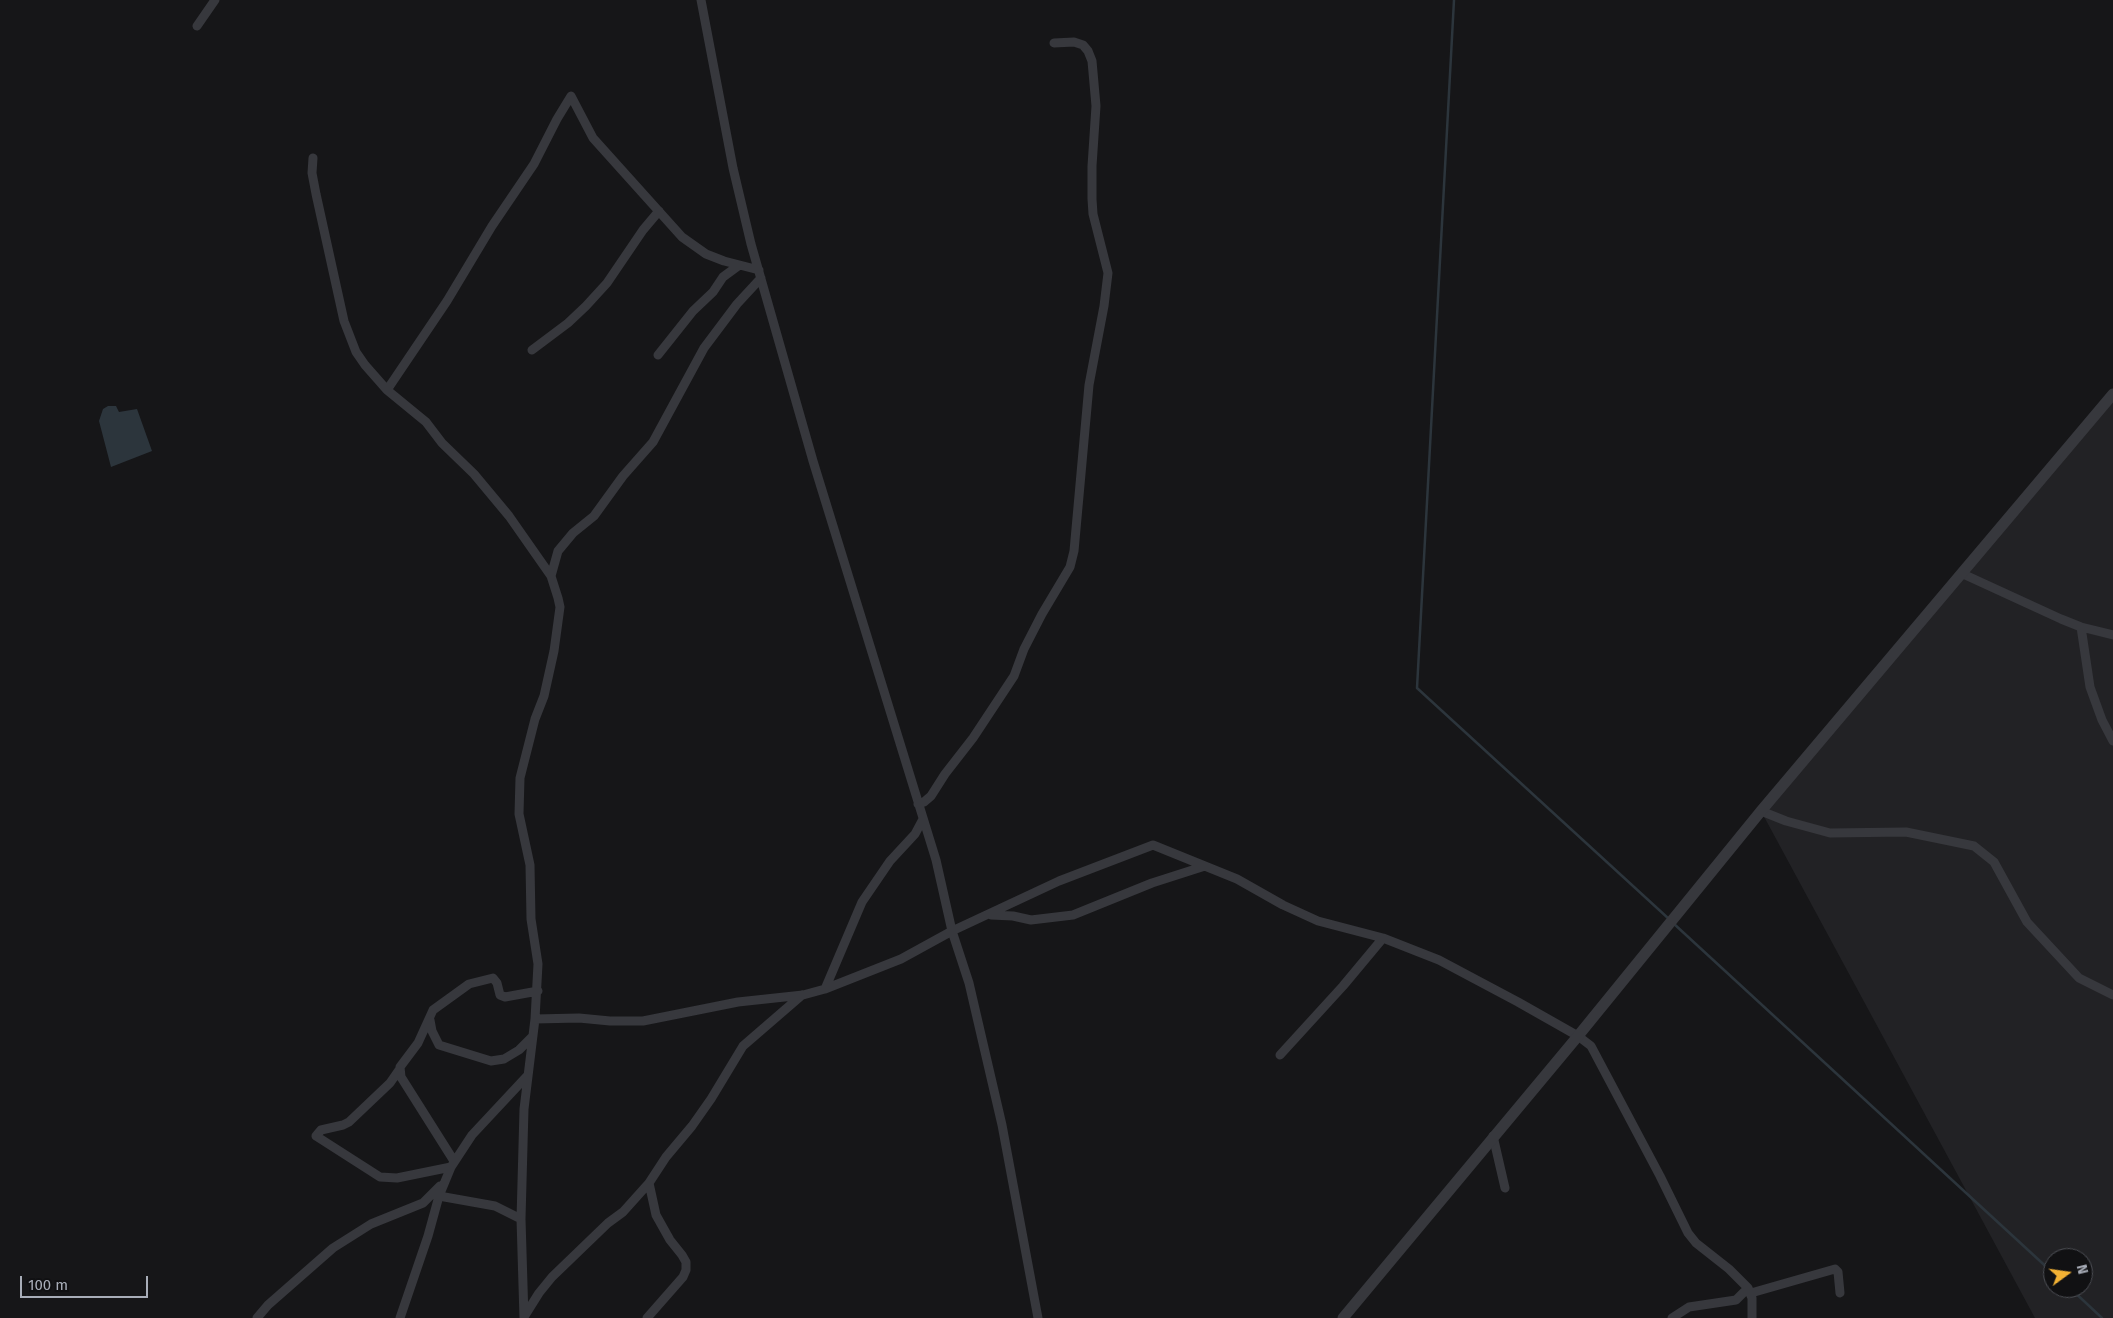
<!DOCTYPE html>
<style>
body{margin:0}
#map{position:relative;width:2113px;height:1318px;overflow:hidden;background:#161618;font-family:"Fira Sans",sans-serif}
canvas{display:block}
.north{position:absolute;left:2043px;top:1248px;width:50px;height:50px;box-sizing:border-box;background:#111113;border:1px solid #4d4f55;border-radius:50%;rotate:76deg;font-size:14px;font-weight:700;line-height:20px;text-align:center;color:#a8adb8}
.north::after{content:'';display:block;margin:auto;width:18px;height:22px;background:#f2b134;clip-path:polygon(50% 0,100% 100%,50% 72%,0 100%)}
.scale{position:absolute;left:20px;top:1276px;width:128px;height:22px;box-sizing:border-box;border:2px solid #a8adb8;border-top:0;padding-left:6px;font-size:15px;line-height:18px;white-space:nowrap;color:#a8adb8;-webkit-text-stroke:4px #111113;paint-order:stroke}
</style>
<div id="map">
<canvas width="2113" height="1318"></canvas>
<div class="north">N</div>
<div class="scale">100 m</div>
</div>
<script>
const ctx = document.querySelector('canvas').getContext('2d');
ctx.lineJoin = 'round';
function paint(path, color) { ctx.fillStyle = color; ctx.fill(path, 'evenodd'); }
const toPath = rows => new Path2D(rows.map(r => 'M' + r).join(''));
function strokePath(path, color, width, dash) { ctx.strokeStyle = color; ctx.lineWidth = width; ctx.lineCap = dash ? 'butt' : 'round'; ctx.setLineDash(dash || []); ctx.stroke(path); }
paint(toPath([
 [2113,390,2113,1318,2035,1318,1761,811],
 [2053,1258,2083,1258,2083,1288,2053,1288]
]), '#222225');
paint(toPath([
 [108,406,116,406,119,412,137,409,152,451,111,467,99,421,103,409]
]), '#2c353c');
strokePath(toPath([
 [1454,0,1417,688,1669,919],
 [1673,923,2053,1273],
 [2070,1288,2102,1318]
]), '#2c353c', 2.5);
strokePath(toPath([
 [701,0,733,168,751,244,813,461,936,860,952,931,969,983,1002,1125,1038,1318],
 [197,26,215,0],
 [313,158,312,173,316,194,344,321,356,352,365,365,387,390,426,422,442,443,474,474,509,516,551,576,558,598,560,607,554,651,544,696,535,719,520,778,519,814,530,865,531,919,538,964,535,1019,524,1109,521,1219,524,1318],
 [532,350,568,323,586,306,607,283,643,230,659,211],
 [658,355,693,311,713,292,723,277,738,266],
 [387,390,447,301,492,226,534,164,557,119,571,96,593,138,682,237,706,254,724,261,759,270],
 [1963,574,2061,619,2081,627,2113,635],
 [551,576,558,551,573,533,594,516,623,476,653,442,704,348,737,304,761,278],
 [2081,627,2090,687,2102,720,2113,741],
 [918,804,924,802,931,796,945,774,973,738,1014,676,1024,649,1042,614,1070,567,1074,551,1089,385,1104,306,1108,273,1093,214,1092,199,1092,166,1096,106,1092,61,1088,51,1083,45,1074,42,1054,43],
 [1761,811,1786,821,1830,833,1906,832,1974,846,1994,862,2027,922,2079,978,2113,995],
 [991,915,1013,916,1031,920,1073,915,1152,883,1205,866],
 [825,989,862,902,890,861,915,834,923,819],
 [535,1019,579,1018,610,1021,643,1021,738,1002,803,995,825,989,901,959,952,931,1059,881,1153,845,1237,879,1283,905,1318,921,1383,938,1439,960,1518,1002,1578,1036,1591,1046,1660,1176,1688,1233,1696,1243,1729,1269,1748,1288,1752,1298,1752,1318],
 [430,1020,432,1031,439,1045,491,1061,504,1059,519,1050,533,1036],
 [1280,1055,1343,986,1383,938],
 [399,1070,390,1083,349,1122,343,1125,321,1130,316,1136,380,1177,397,1178,451,1167],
 [1493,1136,1505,1188],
 [454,1161,401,1077,400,1067,418,1043,433,1010,469,984,493,978,497,983,500,995,505,997,538,991],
 [439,1196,495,1206,521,1219],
 [1751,1293,1835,1269,1838,1272,1840,1293],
 [524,1317,539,1293,552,1277,608,1223,623,1212,649,1183,666,1157,692,1126,711,1099,743,1046,802,995],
 [257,1318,268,1305,333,1248,371,1224,423,1203,440,1186],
 [400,1318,428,1236,439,1196,451,1167,472,1135,528,1075],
 [647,1318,683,1277,686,1270,686,1262,682,1255,670,1240,656,1215,649,1183],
 [1672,1318,1689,1307,1736,1300,1748,1288]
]), '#37383d', 9);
strokePath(toPath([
 [1343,1318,1578,1036,1761,811,2113,394]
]), '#37383d', 11);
</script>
